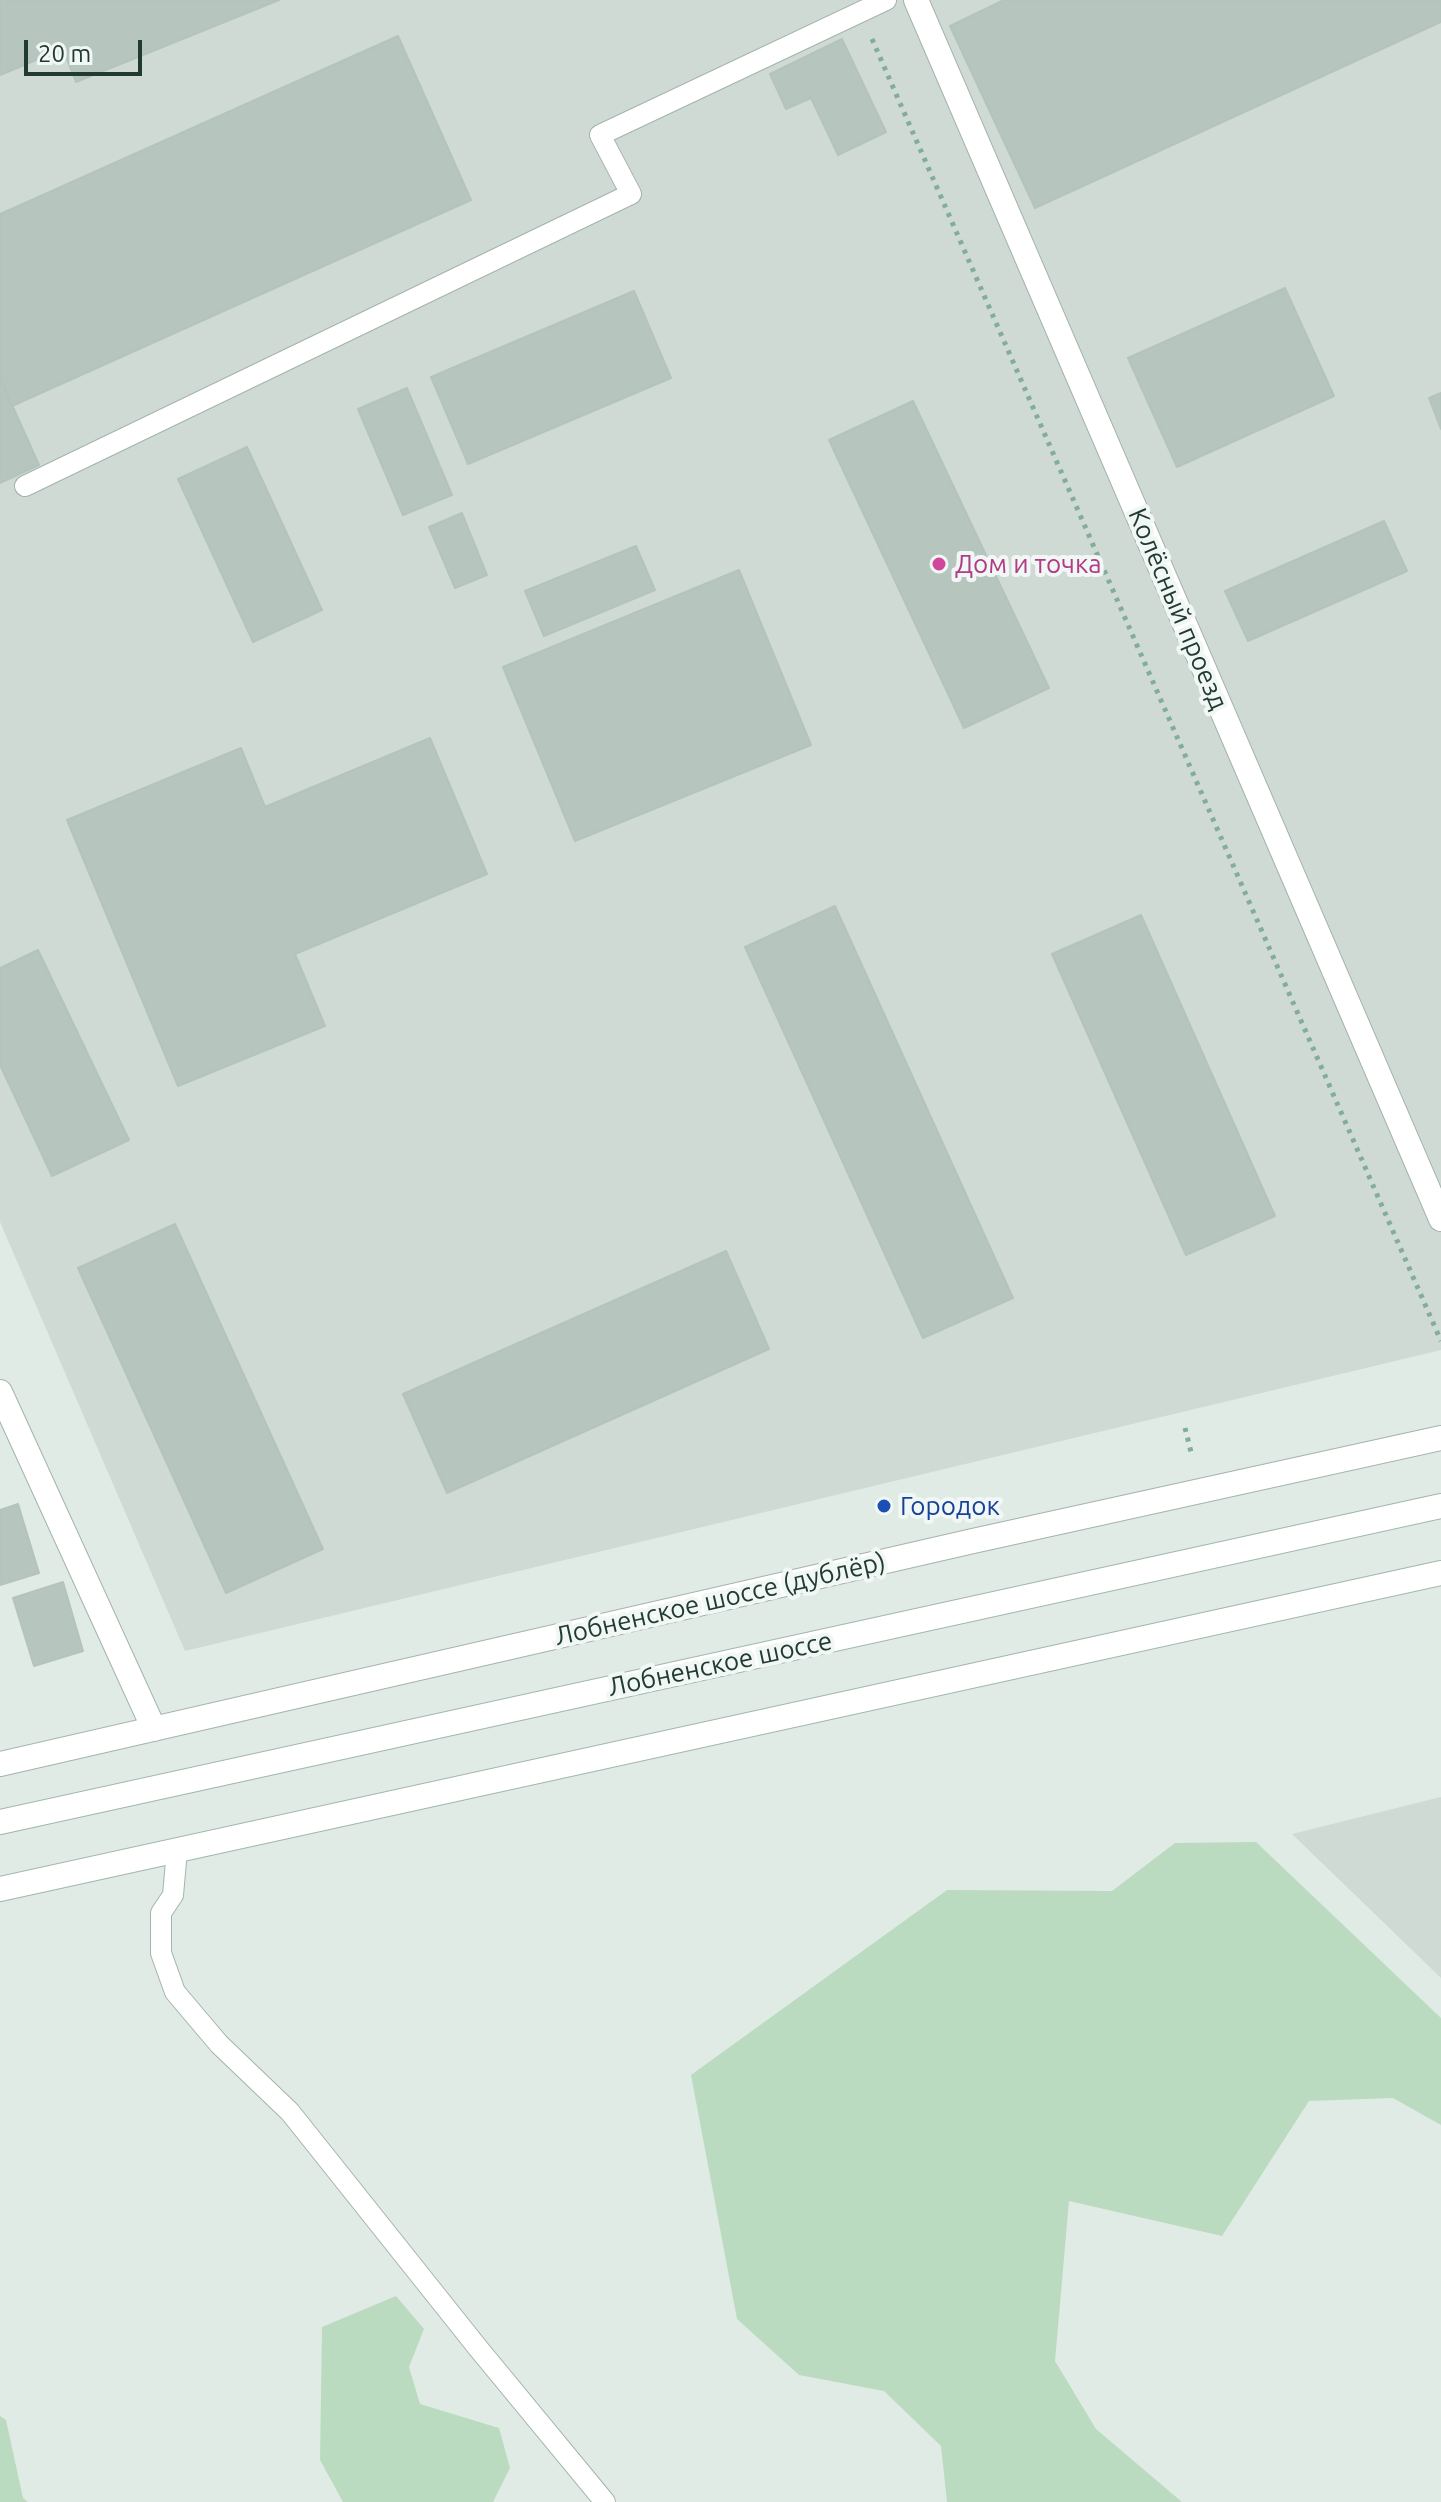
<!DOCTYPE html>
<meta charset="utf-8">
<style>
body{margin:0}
#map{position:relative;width:1441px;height:2502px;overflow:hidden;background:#e1ebe5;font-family:Ubuntu,sans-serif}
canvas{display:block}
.scale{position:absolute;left:24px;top:40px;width:118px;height:36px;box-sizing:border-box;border:4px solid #223b32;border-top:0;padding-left:10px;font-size:24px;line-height:28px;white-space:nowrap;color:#223b32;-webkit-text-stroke:6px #f1f7f4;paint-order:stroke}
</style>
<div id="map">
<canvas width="1441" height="2502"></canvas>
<div class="scale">20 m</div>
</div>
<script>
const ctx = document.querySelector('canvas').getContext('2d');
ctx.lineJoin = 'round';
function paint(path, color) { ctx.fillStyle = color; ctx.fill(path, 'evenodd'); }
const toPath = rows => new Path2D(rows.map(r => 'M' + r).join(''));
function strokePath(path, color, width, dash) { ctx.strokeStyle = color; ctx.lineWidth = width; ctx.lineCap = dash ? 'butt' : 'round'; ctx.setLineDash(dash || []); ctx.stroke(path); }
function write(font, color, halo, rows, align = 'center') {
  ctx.font = font + ' Ubuntu,sans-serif'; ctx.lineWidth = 8; ctx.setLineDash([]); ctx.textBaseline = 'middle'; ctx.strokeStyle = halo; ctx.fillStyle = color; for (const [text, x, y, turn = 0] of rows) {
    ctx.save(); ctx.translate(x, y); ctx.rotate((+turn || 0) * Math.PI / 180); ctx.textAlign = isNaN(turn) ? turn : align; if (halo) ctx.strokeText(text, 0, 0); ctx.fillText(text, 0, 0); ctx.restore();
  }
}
paint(toPath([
 [0,0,1441,0,1441,1350,185,1651,0,1222],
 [1441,1797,1441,1978,1292,1834]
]), '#cfdad4');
paint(toPath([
 [1256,1842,1441,2018,1441,2125,1393,2098,1309,2101,1222,2236,1069,2201,1055,2361,1096,2429,1182,2502,947,2502,941,2446,884,2391,799,2375,737,2319,691,2075,947,1890,1112,1891,1175,1843],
 [396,2296,424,2329,409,2367,420,2404,499,2428,510,2468,493,2502,343,2502,320,2460,322,2327],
 [0,2416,6,2420,23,2498,28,2502,0,2502]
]), '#badbc0');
const building = toPath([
 [0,0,279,0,76,82,63,49,0,75,0,0],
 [1004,0,1441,0,1441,22,1035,208,950,26,1004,0],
 [398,36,471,200,12,406,0,378,0,214,398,36],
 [842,39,886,132,838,155,811,98,786,109,770,74,842,39],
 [1285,288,1334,396,1177,467,1128,358,1285,288],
 [634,291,671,378,468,464,431,377,634,291],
 [0,378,39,465,0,483,0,378],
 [407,388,452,495,403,515,358,409,407,388],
 [1441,393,1441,429,1429,398,1441,393],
 [913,401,1049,688,964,728,829,440,913,401],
 [247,447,322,610,253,642,178,479,247,447],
 [462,513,487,575,455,588,429,527,462,513],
 [1384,521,1407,571,1248,641,1225,591,1384,521],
 [636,546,655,590,544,636,525,591,636,546],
 [739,570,811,745,575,841,503,667,739,570],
 [430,738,487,874,295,954,325,1026,178,1086,67,820,241,748,265,807,430,738],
 [835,906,1013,1298,923,1338,745,947,835,906],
 [1141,915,1275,1216,1186,1255,1052,954,1141,915],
 [38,950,129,1140,52,1176,0,1065,0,968,38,950],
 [175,1224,323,1549,226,1593,78,1268,175,1224],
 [726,1251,769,1349,447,1493,403,1394,726,1251],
 [18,1504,39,1573,0,1585,0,1510,18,1504],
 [63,1582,83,1651,34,1666,13,1598,63,1582]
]);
paint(building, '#b6c5be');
strokePath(building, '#b3c4bc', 2);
const service = toPath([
 [25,486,631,194,600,135,886,0],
 [177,1850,173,1895,161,1913,161,1953,175,1992,219,2044,290,2112,478,2348,605,2502]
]);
const minor = toPath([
 [916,0,1441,1219],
 [0,1392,154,1729],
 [0,1764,973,1541,1441,1438]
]);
const secondary = toPath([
 [0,1822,1441,1506],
 [0,1889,1441,1573]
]);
strokePath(service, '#a4b3ac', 22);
strokePath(minor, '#a4b3ac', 26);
strokePath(secondary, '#a0b6ac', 26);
strokePath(toPath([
 [872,39,1441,1341],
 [1185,1428,1191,1452]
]), '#82ad9c', 5, [4, 6]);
strokePath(service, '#fff', 20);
strokePath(minor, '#fff', 24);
strokePath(secondary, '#fff', 24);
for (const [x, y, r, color] of [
 [939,564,8,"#d1479c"],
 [884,1506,8,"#1a4fb4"]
]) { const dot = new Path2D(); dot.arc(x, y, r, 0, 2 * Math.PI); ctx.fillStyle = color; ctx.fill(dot); strokePath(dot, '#f1f7f4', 3); }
write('26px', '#b23c85', '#f1f7f4', [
 ["Дом и точка",955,564]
], 'left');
write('26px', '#223b32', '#f1f7f4', [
 ["Колёсный проезд",1178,609,67],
 ["Лобненское шоссе (дублёр)",720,1599,-13],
 ["Лобненское шоссе",720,1664,-12]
]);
write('26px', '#164399', '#f1f7f4', [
 ["Городок",900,1506]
], 'left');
</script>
